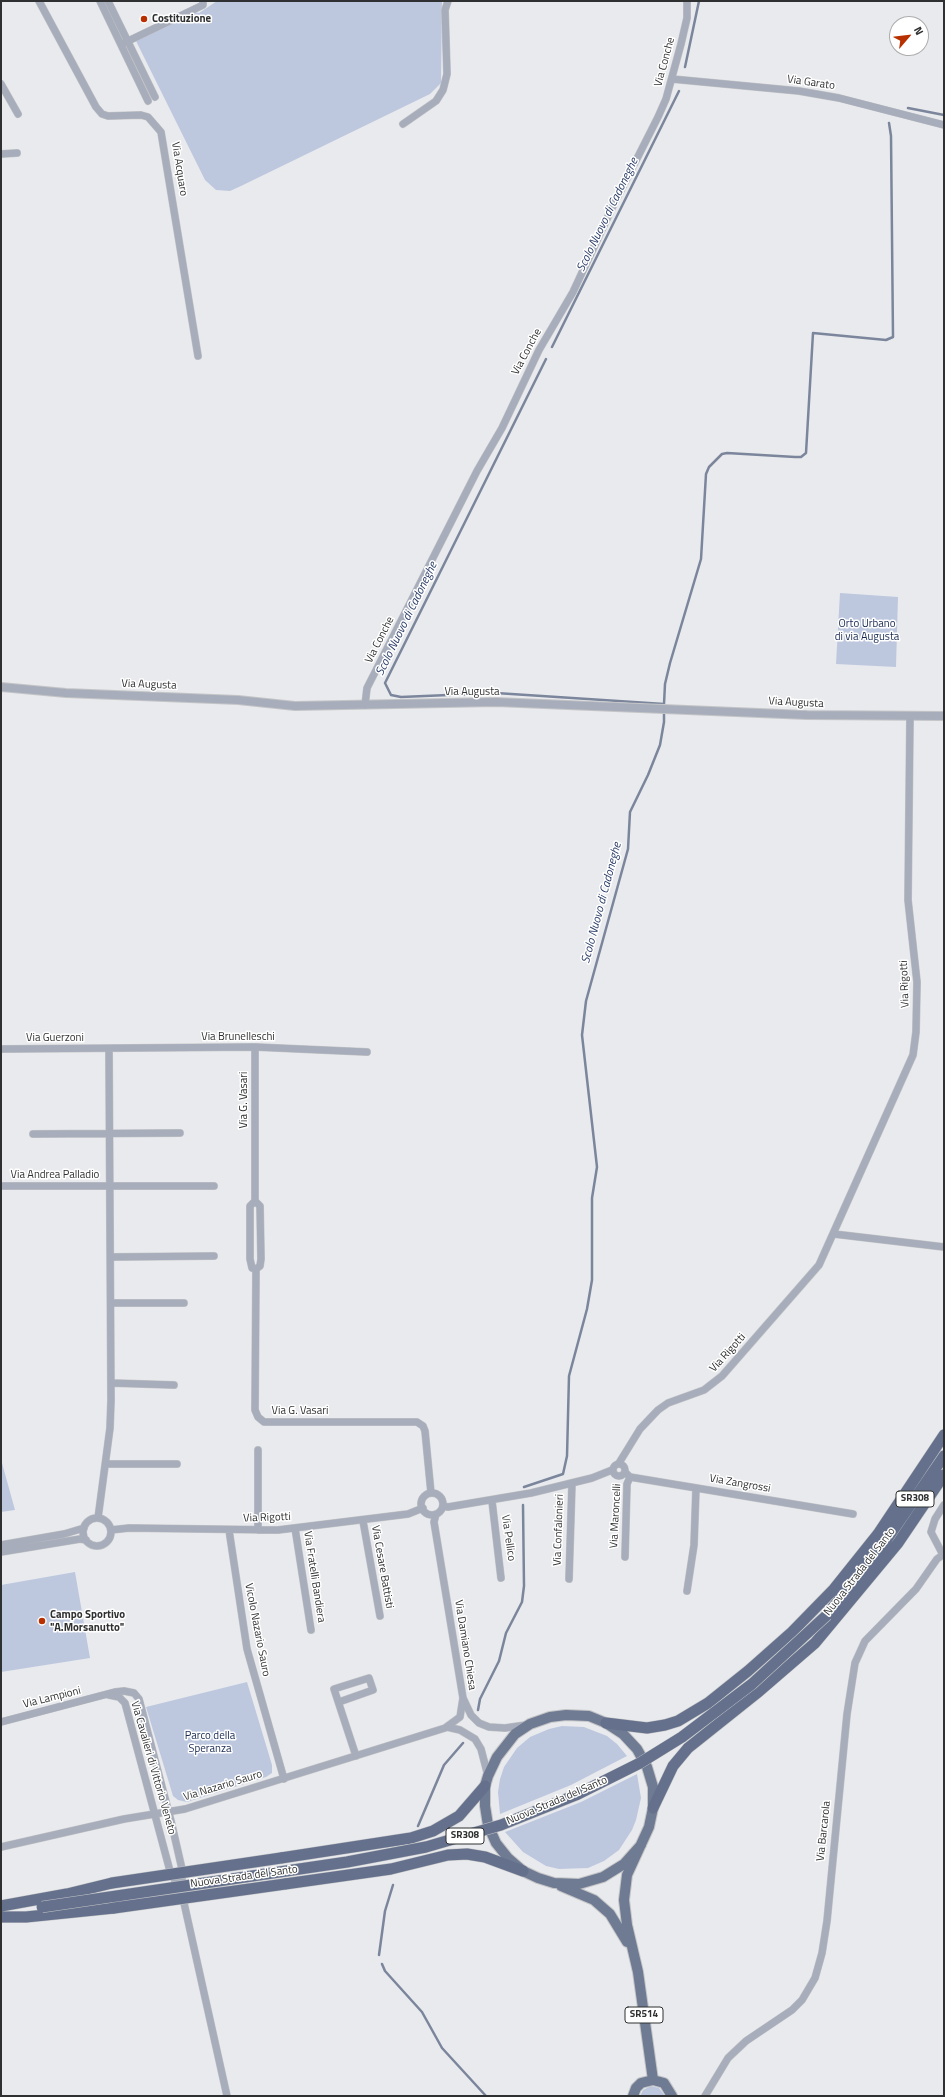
<!DOCTYPE html>
<style>
body{margin:0}
#map{position:relative;width:945px;height:2097px;overflow:hidden;background:#e9eaed;font-family:"Titillium Web",sans-serif}
canvas{display:block}
.frame{position:absolute;inset:0;border:2px solid #2f3031;pointer-events:none}
.north{position:absolute;left:889px;top:16px;width:40px;height:40px;box-sizing:border-box;background:#fff;border:1px solid #acacad;border-radius:50%;rotate:62deg;font-size:11px;font-weight:700;line-height:16px;text-align:center;color:#2f3031}
.north::after{content:'';display:block;margin:auto;width:14px;height:18px;background:#b93000;clip-path:polygon(50% 0,100% 100%,50% 72%,0 100%)}
</style>
<div id="map">
<canvas width="945" height="2097"></canvas>
<div class="frame"></div>
<div class="north">N</div>
</div>
<script>
const ctx = document.querySelector('canvas').getContext('2d');
ctx.lineJoin = 'round';
function paint(path, color) { ctx.fillStyle = color; ctx.fill(path, 'evenodd'); }
const toPath = rows => new Path2D(rows.map(r => 'M' + r).join(''));
function strokePath(path, color, width, dash) { ctx.strokeStyle = color; ctx.lineWidth = width; ctx.lineCap = dash ? 'butt' : 'round'; ctx.setLineDash(dash || []); ctx.stroke(path); }
function write(font, color, halo, rows, align = 'center') {
  ctx.font = font + ' "Titillium Web",sans-serif'; ctx.lineWidth = 3; ctx.setLineDash([]); ctx.textBaseline = 'middle'; ctx.strokeStyle = halo; ctx.fillStyle = color; for (const [text, x, y, turn = 0] of rows) {
    ctx.save(); ctx.translate(x, y); ctx.rotate((+turn || 0) * Math.PI / 180); ctx.textAlign = isNaN(turn) ? turn : align; if (halo) ctx.strokeText(text, 0, 0); ctx.fillText(text, 0, 0); ctx.restore();
  }
}
paint(toPath([
 [217,1,442,1,441,83,430,94,241,186,230,191,216,190,205,180,136,41,195,12,199,13],
 [840,593,898,597,896,667,836,664],
 [1,1418,2,1463,15,1510,1,1512],
 [75,1572,90,1658,1,1672,1,1585],
 [247,1682,272,1765,272,1773,266,1777,187,1802,178,1800,173,1796,146,1707],
 [562,1726,584,1727,607,1736,617,1744,627,1756,571,1785,500,1814,498,1792,500,1779,504,1767,517,1748,530,1737,549,1729],
 [637,1774,641,1798,636,1820,632,1830,619,1850,604,1861,588,1868,559,1869,546,1866,523,1852,505,1832,581,1802],
 [651,2086,659,2088,665,2096,640,2096,643,2090]
]), '#bdc8df');
strokePath(toPath([
 [685,67,699,1],
 [908,108,944,115],
 [552,347,679,91],
 [664,704,665,684,670,663,701,559,706,474,709,467,722,454,727,453,795,457,801,457,806,453,813,333,886,340,893,337,891,136,889,123],
 [524,1487,563,1474,567,1456,569,1376,587,1309,592,1280,592,1198,597,1167,582,1035,586,1001,628,849,630,812,648,775,660,745,664,722,664,704,496,693,401,697,391,695,385,683,546,359],
 [478,1710,480,1699,499,1661,506,1633,522,1602,524,1586,523,1505],
 [418,1826,444,1765,463,1743],
 [379,1955,385,1911,393,1885],
 [382,1964,385,1971,422,2012,442,2048,486,2096]
]), '#7b869c', 2.5);
const minor = toPath([
 [39,1,96,107,102,114,108,116,141,115,148,117,161,132,198,356],
 [100,1,148,101],
 [108,1,155,97],
 [124,43,203,5,203,1],
 [672,79,799,91,839,98,944,125],
 [1,84,18,114],
 [403,124,436,101,443,90,447,74,445,10,448,1],
 [1,154,17,153],
 [365,705,367,688,477,471,502,428,539,350,573,292,612,208,658,117,666,99,681,44,687,18,687,1],
 [1,1049,255,1047,367,1052],
 [33,1134,180,1133],
 [1,1186,214,1186],
 [255,1201,250,1206,250,1259,252,1268,256,1269,255,1410,258,1417,264,1422,417,1422,423,1426,425,1431,431,1493],
 [255,1201,255,1047],
 [255,1201,260,1206,261,1259,260,1266,256,1269],
 [834,1234,944,1247],
 [111,1257,214,1256],
 [111,1303,184,1303],
 [111,1383,174,1385],
 [619,1463,640,1429,658,1410,668,1403,704,1390,722,1376,819,1265,913,1055,916,1032,917,982,908,900,910,717],
 '613 1470a6 6 0 1 1 12 0a6 6 0 1 1-12 0Z',
 [106,1464,177,1464],
 [625,1472,630,1477,853,1514],
 '421 1504a11 11 0 1 1 22 0a11 11 0 1 1-22 0Z',
 [492,1501,501,1578],
 [443,1506,448,1507,531,1493,592,1478,612,1470],
 [436,1514,434,1522,463,1698,471,1715,479,1723,489,1727,505,1728,526,1725],
 [98,1518,110,1428,111,1400,109,1049],
 '83 1532a14 14 0 1 1 28 0a14 14 0 1 1-28 0Z',
 [363,1521,380,1616],
 [295,1528,311,1630],
 [111,1530,129,1528,278,1530,408,1514,423,1508],
 [229,1530,247,1649,284,1779],
 [258,1530,258,1450],
 [1,1545,64,1534,84,1528],
 [1,1552,80,1539,86,1540],
 [943,1555,931,1532,935,1519,944,1505],
 [625,1557,627,1484,630,1477],
 [569,1579,572,1483],
 [687,1591,694,1545,696,1488],
 [109,1695,119,1697,125,1703,170,1871,180,1890],
 [339,1702,373,1690,369,1678,334,1689,356,1756],
 [1,1722,115,1692,124,1691,134,1693,139,1699,171,1821,182,1869,182,1894,227,2096],
 [447,1727,460,1730,475,1739,481,1749,488,1776],
 [1,1847,124,1819,185,1809,445,1728,460,1717,463,1698],
 [705,2096,728,2058,746,2041,792,2010,802,2000,815,1978,822,1953,827,1921,847,1714,855,1663,865,1641,916,1589,937,1559,944,1554]
]);
const tertiary = toPath([
 [1,687,66,693,238,700,295,706,496,702,807,715,944,716]
]);
const primary = toPath([
 [641,1845,624,1864,603,1877,579,1884,554,1883,538,1878,523,1871,508,1858,496,1843,488,1825,485,1806,485,1786,488,1776,497,1757,515,1734,530,1724,550,1717,566,1715,589,1716,606,1723,623,1734,637,1749,647,1767,653,1787,653,1808,649,1827,627,1875,624,1900,627,1925,638,1972,653,2080],
 [561,1886,594,1900,610,1914,627,1942],
 [633,2096,636,2088,641,2083,653,2080,664,2083,672,2096]
]);
const trunk = toPath([
 [827,1615,885,1542,944,1456],
 [606,1723,647,1728,665,1725,678,1721,708,1703,748,1671,792,1632,834,1589,878,1534,944,1435],
 [653,1808,673,1766,688,1748,757,1693,815,1643,898,1543,944,1475],
 [281,1858,411,1838,433,1831,459,1816,485,1786],
 [285,1884,391,1869,448,1855,467,1854,485,1857,523,1871],
 [1,1906,67,1894,112,1883],
 [1,1917,26,1917,114,1908]
]);
strokePath(minor, '#c4c5c7', 8);
strokePath(tertiary, '#c4c5c7', 10);
strokePath(primary, '#c4c5c7', 12);
strokePath(trunk, '#c4c5c7', 12);
strokePath(minor, '#a7adbb', 7);
strokePath(tertiary, '#a7adbb', 8);
strokePath(primary, '#6f7a93', 10);
strokePath(trunk, '#65718c', 11);
const trunkBridge = toPath([
 [112,1883,281,1858],
 [42,1907,347,1862,426,1847,501,1825,576,1795,640,1763,682,1737,752,1684,827,1615],
 [114,1908,285,1884]
]);
strokePath(trunkBridge, '#c4c5c7', 12, []);
strokePath(trunkBridge, '#65718c', 11);
for (const [x, y, r, color] of [
 [144,19,4,"#b93000"],
 [42,1621,4,"#b93000"]
]) { const dot = new Path2D(); dot.arc(x, y, r, 0, 2 * Math.PI); ctx.fillStyle = color; ctx.fill(dot); strokePath(dot, '#fff', 1.5); }
for (const [x, y, w] of [
 [915,1499,38],
 [465,1836,38],
 [644,2015,38]
]) { const box = new Path2D(); box.roundRect(x - w / 2, y - 8, w, 16, 3); ctx.fillStyle = '#fff'; ctx.fill(box); strokePath(box, '#2f3031', 1); }
write('bold 10px', '#2f3031', null, [
 ["SR308",915,1499],
 ["SR308",465,1836],
 ["SR514",644,2015]
]);
write('bold 11px', '#2f3031', '#fff', [
 ["Costituzione",152,19],
 ["Campo Sportivo",50,1615],
 ["\"A.Morsanutto\"",50,1628]
], 'left');
write('11px', '#2f3031', '#fff', [
 ["Via Conche",665,62,-75],
 ["Via Garato",811,83,8],
 ["Via Acquaro",179,169,81],
 ["Via Conche",527,352,-62],
 ["Via Conche",380,640,-63],
 ["Via Augusta",149,685,2],
 ["Via Augusta",472,692],
 ["Via Augusta",796,703,3],
 ["Via Rigotti",905,984,-92],
 ["Via Brunelleschi",238,1037],
 ["Via Guerzoni",55,1038],
 ["Via G. Vasari",244,1100,-90],
 ["Via Andrea Palladio",55,1175],
 ["Via Rigotti",728,1353,-48],
 ["Via G. Vasari",300,1411],
 ["Via Zangrossi",740,1484,10],
 ["Via Maroncelli",616,1516,-87],
 ["Via Rigotti",267,1518,-2],
 ["Via Confalonieri",559,1530,-88],
 ["Via Pellico",508,1538,82],
 ["Via Cesare Battisti",382,1567,80],
 ["Nuova Strada del Santo",860,1572,-52],
 ["Via Fratelli Bandiera",314,1577,81],
 ["Vicolo Nazario Sauro",257,1630,79],
 ["Via Damiano Chiesa",465,1645,81],
 ["Via Lampioni",52,1698,-14],
 ["Via Cavalieri di Vittorio Veneto",153,1768,74],
 ["Via Nazario Sauro",223,1786,-17],
 ["Nuova Strada del Santo",557,1801,-23],
 ["Via Barcarola",824,1831,-84],
 ["Nuova Strada del Santo",244,1877,-8]
]);
write('11px', '#172850', '#fff', [
 ["Orto Urbano",867,624],
 ["di via Augusta",867,637],
 ["Parco della",210,1736],
 ["Speranza",210,1749]
]);
write('italic 12px', '#2a3c67', '#fff', [
 ["Scolo Nuovo di Cadoneghe",608,215,-64],
 ["Scolo Nuovo di Cadoneghe",407,619,-64],
 ["Scolo Nuovo di Cadoneghe",602,903,-75]
]);
</script>
